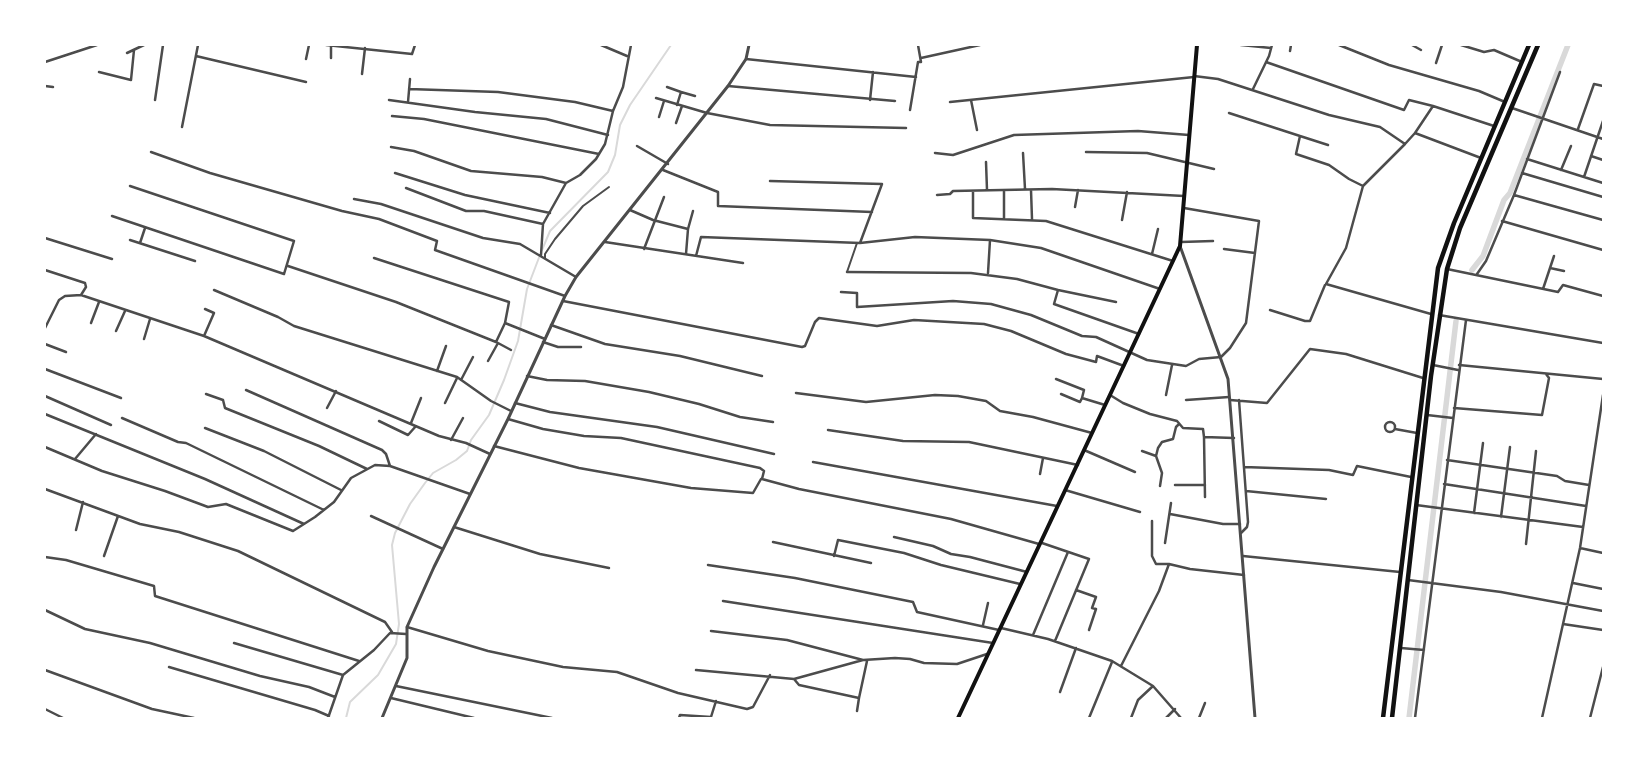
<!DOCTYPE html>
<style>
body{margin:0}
#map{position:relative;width:1648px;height:763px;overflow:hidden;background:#fff;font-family:Quicksand,sans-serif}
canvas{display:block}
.frame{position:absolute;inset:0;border:46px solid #fff;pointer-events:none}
</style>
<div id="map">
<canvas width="1648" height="763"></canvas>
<div class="frame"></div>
</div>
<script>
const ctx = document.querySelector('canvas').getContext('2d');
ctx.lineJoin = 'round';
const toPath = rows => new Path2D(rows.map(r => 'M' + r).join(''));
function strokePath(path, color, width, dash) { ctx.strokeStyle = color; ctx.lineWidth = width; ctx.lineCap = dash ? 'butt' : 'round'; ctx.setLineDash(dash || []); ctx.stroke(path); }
strokePath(toPath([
 [542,250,550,231,608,172,615,155,620,125,630,105,671,45],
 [346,718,350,702,378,675,396,644,399,624,392,545,395,533,410,504,425,483,433,473,456,460,467,451,471,440,489,415,504,380,518,341,527,289,540,255]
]), '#d9d9d9', 2);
strokePath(toPath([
 [1472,270,1483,256,1504,200,1510,193,1568,45],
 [1409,718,1456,321]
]), '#d9d9d9', 5.5);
strokePath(toPath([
 [545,258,545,254,555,239,583,206,609,187],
 [847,272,857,243]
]), '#4c4c4c', 2);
strokePath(toPath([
 [326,45,412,54,415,45],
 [601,45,627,56],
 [1241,45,1271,48],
 [1339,45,1389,65,1479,91,1505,102],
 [1412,45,1421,50],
 [1461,45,1484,52,1494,50,1522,62],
 [1290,51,1291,45],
 [127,53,144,45],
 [196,56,306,82],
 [331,58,331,45],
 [921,58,980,45],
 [306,59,309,45],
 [746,59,916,77],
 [45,62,97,45],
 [1266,62,1404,110,1409,100,1433,106,1415,133],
 [1436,63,1442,45],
 [99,72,131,80,134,50],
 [362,74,365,48],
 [1194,76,1218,79,1329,115,1380,127,1405,144,1415,133,1481,158],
 [45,86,53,87],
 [728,86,895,101],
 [667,87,681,92],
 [409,89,498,92,575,102,613,111],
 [1253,89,1269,56,1272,45],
 [656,98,707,113,770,125,906,128],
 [155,100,163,45],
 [389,100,475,112,546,119,608,135],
 [870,100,873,72],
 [971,100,977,130],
 [408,102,410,79],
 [950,102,1194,77],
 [677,105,681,92,695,96],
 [1433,106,1494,126],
 [1512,108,1603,139],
 [910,110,918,62,921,62,918,45],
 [1229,113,1300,136,1296,154,1329,165,1349,179,1363,186],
 [392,116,424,119,599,154],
 [659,117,664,101],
 [676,123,682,106],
 [182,127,198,45],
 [1578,129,1594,84,1603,86],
 [1300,136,1328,145],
 [1405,144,1363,186,1346,248,1326,284,1431,314],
 [637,146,668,164],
 [391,147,414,151,471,171,542,177,566,183],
 [151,152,210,173,342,211,379,219,437,241,435,250,565,296],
 [1086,152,1147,153,1214,169],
 [935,153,953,155,1014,135,1138,131,1189,135],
 [1023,153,1025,189],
 [1591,156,1603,160],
 [1527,159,1603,183],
 [986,162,987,190],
 [663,170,718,192,718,206,872,212],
 [1561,170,1571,146],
 [395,173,465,195,550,213],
 [1522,173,1603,197],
 [1584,177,1603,121],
 [770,181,882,184,860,243],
 [406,188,466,211,484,211,543,224],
 [1031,190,1032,219],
 [973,191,973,218,1046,221,1173,261],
 [1004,191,1004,218],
 [937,195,950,194,953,191,1052,189,1184,196],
 [1514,195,1603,220],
 [354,199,381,204,483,238,520,244,576,277],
 [1075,207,1078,190],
 [630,210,653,220,688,229,686,254],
 [112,216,284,274,294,241,130,186],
 [1122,220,1127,192],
 [1502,221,1603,250],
 [688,229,693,211],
 [45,238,112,259],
 [130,240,195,261],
 [605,242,743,263],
 [1181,242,1213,241],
 [140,243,145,228],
 [644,249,664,197],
 [1224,249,1255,253],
 [1152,254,1158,229],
 [541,255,543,224,566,183,580,175,596,159,605,144,613,111,623,87,631,45],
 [696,256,701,237,860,243,915,237,990,240,1041,248,1160,289],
 [288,266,396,302,496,342,505,323,509,302,374,258],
 [1550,268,1564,271],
 [1447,269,1558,292,1563,285,1603,296],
 [45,270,85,283,86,287,81,295],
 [847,272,971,273,1017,279,1058,290,1054,304,1139,334],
 [988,273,990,240],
 [1477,274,1486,261,1514,195,1560,72],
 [1543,289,1554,256],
 [214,290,278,317,294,326,457,377,491,401,511,411],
 [1058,290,1116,302],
 [841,292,857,293,857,307,953,301,991,304,1031,315,1082,336,1096,337,1147,360,1186,366,1199,359,1221,357,1230,348,1246,323,1259,221,1184,208],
 [563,301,802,347,805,346,815,322,819,318,877,326,914,320,984,324,1011,331,1066,354,1096,362,1097,356,1124,366],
 [1270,310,1305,321,1310,321,1325,285],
 [1439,315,1603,343],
 [91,323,99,302],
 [505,323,545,339],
 [551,325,605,344,680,356,762,376],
 [45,328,59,300,65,296,81,295,204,336,439,436,466,443,490,454],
 [116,331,125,311],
 [204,336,214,313,205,309],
 [144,339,150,319],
 [543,342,558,347,581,347],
 [498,343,511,350],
 [45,344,66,352],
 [488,361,498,343],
 [1433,365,1458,370],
 [1459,365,1603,379],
 [45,369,121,398],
 [437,371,446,346],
 [527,376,547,380,585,381,649,392,699,404,740,417,773,422],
 [1056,379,1084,390,1082,398,1105,405],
 [461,380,473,357],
 [246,390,382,450,386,454,390,466],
 [796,393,866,402,935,395,958,396,986,401,1000,411,1033,417,1092,433],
 [206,394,223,400,225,408,319,446,367,469],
 [1061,394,1080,402,1082,398],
 [1110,395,1123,403,1150,414,1177,421,1183,428,1203,429,1204,437,1234,438],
 [1166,395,1172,365],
 [45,396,111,425],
 [1186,400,1229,397],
 [1230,400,1267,403,1310,349,1346,354,1423,378],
 [1239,400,1248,522,1247,527,1241,533],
 [445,403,457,378],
 [515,403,550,412,657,427,774,454],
 [327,408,336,391],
 [1454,408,1542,415,1549,378,1546,374],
 [45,414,205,479,304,524],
 [1427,415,1453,418],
 [122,418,178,442,186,443,324,510],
 [508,419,543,429,584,436,621,438,760,468,764,471,762,479,799,489,951,519,1039,544],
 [379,421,408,435,416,426],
 '1385 427a5 5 0 1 1 10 0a5 5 0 1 1-10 0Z',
 [411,423,421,398],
 [205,428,264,451,341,490],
 [1395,429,1417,433],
 [828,430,903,441,969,442,1078,465],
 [1204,437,1205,497],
 [451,440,463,418],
 [494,446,579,468,691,488,753,493,761,479],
 [45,447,102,471,165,491,208,507,226,504,293,531,315,517,334,502,351,478,375,465,390,466,470,494],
 [1084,450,1135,472],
 [1142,451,1156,456],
 [75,459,96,434],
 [1447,460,1557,476,1565,481,1589,485],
 [813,462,1057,506],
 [1244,467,1329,470,1353,475,1357,466,1411,477],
 [1040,474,1043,458],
 [1444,484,1586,506],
 [1175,485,1205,485],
 [1160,486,1162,473,1156,456,1158,448,1162,442,1173,439,1176,427,1179,424],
 [45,489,140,524,179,532,238,551,385,622,392,632],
 [1065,490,1140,512],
 [1246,491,1326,499],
 [1416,505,1583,527],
 [1474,513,1483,443],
 [1170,514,1223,524,1240,524],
 [371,516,443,549],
 [1501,517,1510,447],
 [1152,521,1152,556,1156,564,1169,564],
 [454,527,540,554,609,568],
 [76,530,83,502],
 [894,537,933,546,951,554,970,557,1027,572],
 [773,542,871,563],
 [1042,543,1089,559,1055,641],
 [1165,543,1171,503],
 [1526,544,1536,451],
 [1580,548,1603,553],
 [104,556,118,516],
 [834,556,838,540,904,553,941,565,1020,584],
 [1243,556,1400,572],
 [45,557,66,560,154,586,155,596,359,661],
 [708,565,795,578,913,602,917,612,999,630],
 [1408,580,1501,592,1603,611],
 [1573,583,1603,589],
 [1076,590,1096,597,1092,608,1096,609,1089,630],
 [723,601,993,643],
 [45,610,85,629,150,643,260,676,309,687,335,697],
 [1563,624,1603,630],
 [983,625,988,603],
 [407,627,488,651,563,667,617,672,678,693,747,709,753,707,770,675],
 [1001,628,1048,639,1112,661,1153,686,1181,718],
 [711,631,787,640,863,660],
 [1033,635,1068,552],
 [234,643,343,675],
 [1401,648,1424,650],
 [1121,666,1159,591,1169,564,1190,569,1244,575],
 [169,667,315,710,329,716],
 [45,670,152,709,194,718],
 [696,670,794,679,863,660,895,658,910,659,924,663,957,664,987,654],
 [794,679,799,685,859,698,867,661],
 [396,686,552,718],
 [1060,692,1076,648],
 [391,698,474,718],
 [45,709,63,718],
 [857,711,859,698],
 [328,718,343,675,374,650,390,633,406,634],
 [679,718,680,715,711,717,716,701],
 [1089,718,1112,662],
 [1131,718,1138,700,1153,686],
 [1166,718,1175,709],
 [1199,718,1205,703],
 [1415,718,1466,320],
 [1542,718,1580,548,1603,395],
 [1590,718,1603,667]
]), '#4c4c4c', 2.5);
strokePath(toPath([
 [1180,246,1228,379,1255,718],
 [382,718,407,658,407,627,434,567,508,419,565,296,576,277,728,86,746,59,749,45]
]), '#4c4c4c', 3);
strokePath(toPath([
 [958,718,1180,246,1197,45]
]), '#111', 4);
strokePath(toPath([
 [1383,718,1438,268,1454,223,1529,45],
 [1392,718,1431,376,1447,269,1460,228,1538,45]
]), '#111', 4.5);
</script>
